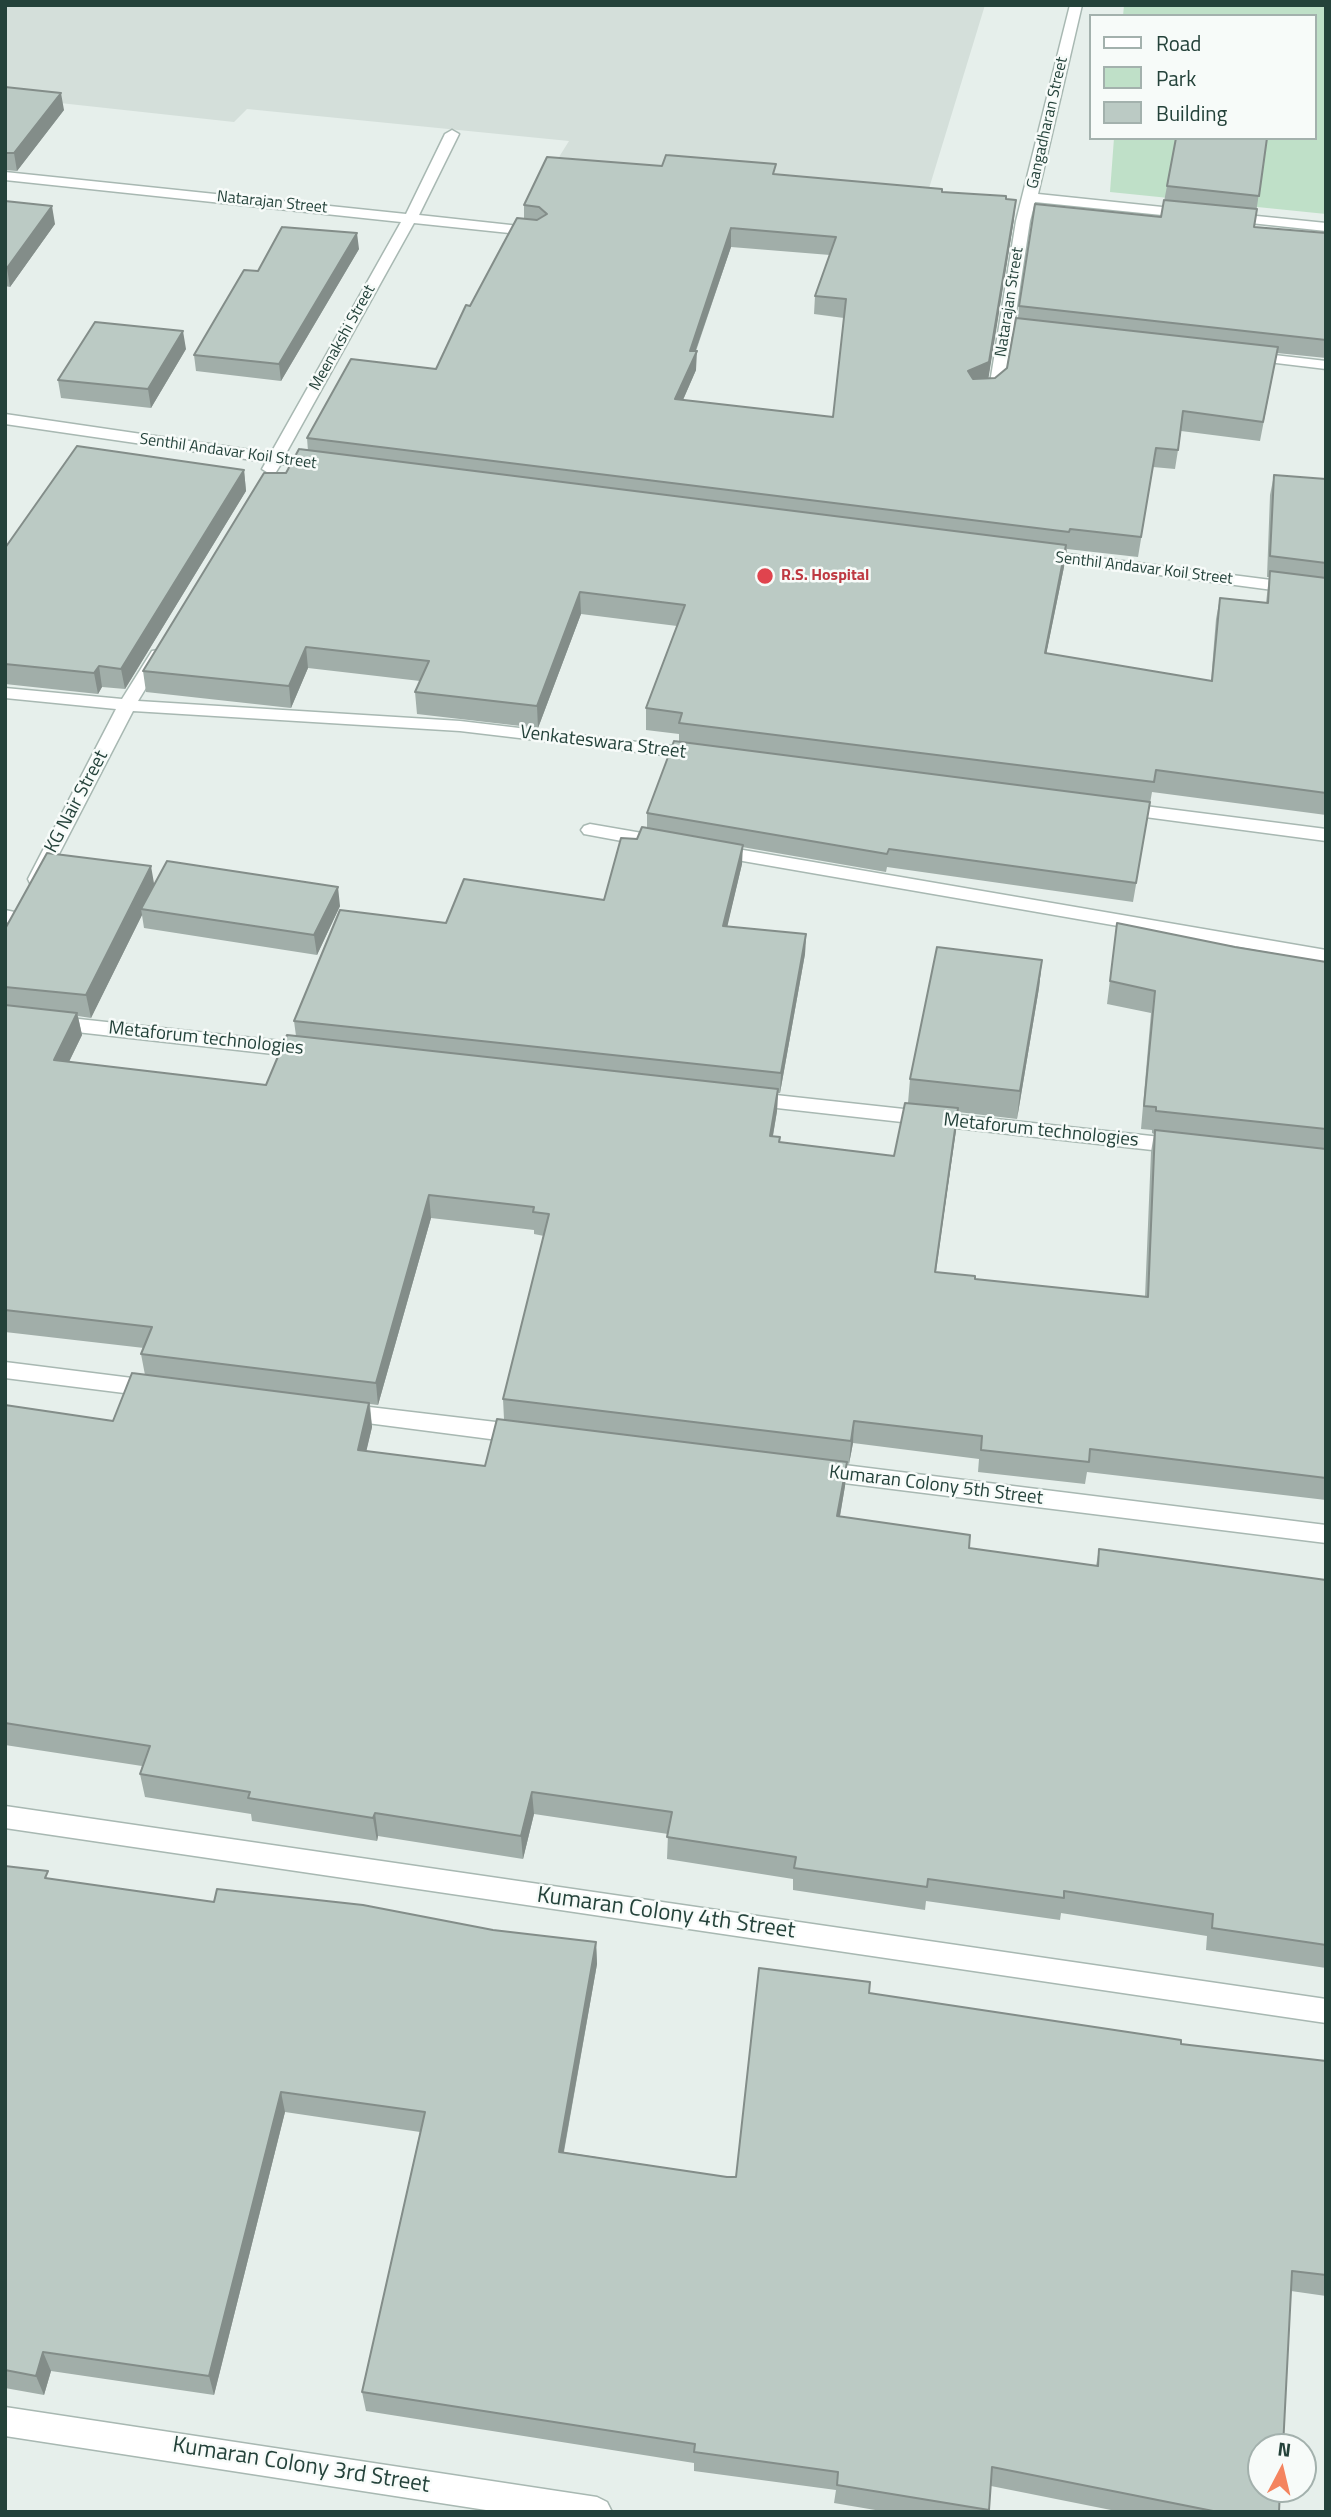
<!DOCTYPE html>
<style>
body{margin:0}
#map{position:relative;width:1331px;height:2517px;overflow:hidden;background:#e6efeb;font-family:"Titillium Web",sans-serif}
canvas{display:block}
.frame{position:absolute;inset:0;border:7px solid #24423a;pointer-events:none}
.legend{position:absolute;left:1089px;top:14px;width:228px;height:126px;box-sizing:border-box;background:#f7fbf9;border:2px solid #a3b1ad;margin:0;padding:9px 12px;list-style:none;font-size:21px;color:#24423a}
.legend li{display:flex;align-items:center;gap:14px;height:35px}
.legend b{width:35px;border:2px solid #a3b1ad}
.north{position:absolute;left:1247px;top:2433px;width:70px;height:70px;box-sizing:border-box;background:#f7fbf9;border:2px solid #a3b1ad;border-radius:50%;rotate:7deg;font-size:19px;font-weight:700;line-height:28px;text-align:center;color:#24423a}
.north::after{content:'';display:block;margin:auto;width:24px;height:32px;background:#f4845f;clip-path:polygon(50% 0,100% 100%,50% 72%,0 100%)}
</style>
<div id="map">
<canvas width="1331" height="2517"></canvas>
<div class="frame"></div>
<ul class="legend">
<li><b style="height:9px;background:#fff"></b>Road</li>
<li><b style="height:19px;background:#bfe0c8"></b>Park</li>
<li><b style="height:19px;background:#bbcac4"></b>Building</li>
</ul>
<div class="north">N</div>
</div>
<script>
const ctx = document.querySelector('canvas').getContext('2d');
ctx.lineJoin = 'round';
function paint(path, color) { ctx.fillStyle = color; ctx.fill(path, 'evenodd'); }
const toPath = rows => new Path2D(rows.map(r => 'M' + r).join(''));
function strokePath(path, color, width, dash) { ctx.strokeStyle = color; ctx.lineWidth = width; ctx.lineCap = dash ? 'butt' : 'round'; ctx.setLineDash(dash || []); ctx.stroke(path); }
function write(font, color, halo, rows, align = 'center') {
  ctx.font = font + ' "Titillium Web",sans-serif'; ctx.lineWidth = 5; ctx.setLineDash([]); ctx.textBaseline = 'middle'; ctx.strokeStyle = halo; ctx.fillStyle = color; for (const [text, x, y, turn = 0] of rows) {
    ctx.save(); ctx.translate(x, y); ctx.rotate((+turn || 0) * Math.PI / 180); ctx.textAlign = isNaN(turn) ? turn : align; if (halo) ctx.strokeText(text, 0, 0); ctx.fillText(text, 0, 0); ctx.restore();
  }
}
paint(toPath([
 [5,5,985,5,927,195,559,157,569,141,247,109,234,122,5,97]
]), '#d4dfda');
paint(toPath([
 [1124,5,1326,5,1326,214,1110,192,1114,138,1315,138,1315,16,1123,16]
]), '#bfe0c8');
const minor = toPath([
 [1070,5,1082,5,1038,194,1191,210,1198,214,1191,218,1035,202,1030,221,1014,326,1042,329,1049,333,1042,337,1012,334,1004,385,993,394,981,396,973,391,990,383,1016,221,1070,5],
 [452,130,459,134,419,215,538,228,545,232,538,236,414,223,285,455,325,462,328,465,325,468,281,464,276,472,270,474,262,469,266,462,5,424,5,414,271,453,401,222,5,180,5,172,406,214,445,134,452,130],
 [1227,213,1326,223,1326,231,1222,220,1222,214,1227,213],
 [1248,352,1326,361,1326,369,1243,359,1241,356,1248,352],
 [1036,550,1326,587,1326,597,1030,558,1028,555,1036,550],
 [158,650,166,655,138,701,460,721,697,749,706,754,697,759,460,731,133,711,46,879,44,883,30,883,28,879,116,709,5,698,5,688,122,699,152,651,158,650],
 [1121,803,1326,829,1326,841,1115,813,1112,809,1115,805,1121,803],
 [590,824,665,837,674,843,665,849,584,834,581,830,584,826,590,824],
 [714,845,1326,950,1326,962,708,855,705,851,714,845],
 [5,910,24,914,26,918,24,922,17,924,5,922,5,910],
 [5,1011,309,1044,316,1046,319,1051,316,1056,309,1058,5,1024,5,1011],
 [748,1092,1179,1139,1186,1141,1189,1146,1186,1151,1179,1153,741,1104,738,1099,741,1094,748,1092],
 [5,1362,156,1381,164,1383,167,1389,164,1395,156,1397,5,1378,5,1362],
 [344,1404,521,1425,529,1428,532,1434,529,1440,521,1443,344,1420,336,1418,333,1412,336,1406,344,1404],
 [820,1462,1326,1525,1326,1543,820,1480,812,1477,809,1471,812,1465,820,1462],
 [5,1806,1326,1999,1326,2023,5,1828,5,1806],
 [5,2407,597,2497,607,2502,612,2512,499,2512,5,2436,5,2407]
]);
strokePath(minor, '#a8b8b2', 3);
paint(minor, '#fff');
paint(toPath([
 [5,87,64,110,17,171,5,170],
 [1267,138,1254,227,1326,233,1326,358,1277,353,1260,441,1181,431,1175,469,1153,467,1138,557,1067,549,1067,552,1066,552,1064,567,1046,654,1211,681,1216,619,1220,598,1266,603,1269,577,1267,577,1270,495,1274,475,1326,479,1326,815,1152,792,1133,902,887,867,886,872,742,847,742,864,727,926,806,934,805,954,780,1093,778,1093,777,1111,773,1136,779,1142,894,1156,908,1103,910,1079,1042,960,1039,988,1017,1119,958,1112,936,1272,975,1279,1145,1297,1151,1152,1154,1134,1152,1133,1152,1130,1141,1129,1151,1013,1107,1004,1117,923,1235,947,1326,962,1326,1500,1087,1472,1085,1484,978,1472,979,1459,853,1443,849,1464,847,1463,845,1486,840,1516,969,1548,1096,1566,1099,1549,1326,1782,1326,1968,1206,1950,1207,1936,1061,1913,1060,1920,926,1901,925,1910,793,1890,793,1879,667,1859,668,1834,534,1814,523,1859,378,1836,377,1841,252,1821,251,1814,145,1797,140,1774,142,1766,5,1745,5,1405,113,1421,145,1375,141,1354,144,1348,5,1332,5,929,154,885,340,906,317,955,144,928,142,915,91,1018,78,1016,82,1035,69,1062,266,1085,296,1036,294,1021,446,923,604,900,637,839,647,828,647,813,679,741,679,734,646,730,646,708,677,626,581,614,538,728,417,714,415,692,420,681,308,668,291,708,146,692,143,671,286,473,308,451,307,438,436,369,470,306,524,219,524,205,776,174,1006,199,1014,219,988,378,995,378,1007,368,1018,318,1019,306,1161,217,1167,186],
 [731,247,830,255,815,296,814,314,844,318,833,417,683,400,696,370,696,351],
 [431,1218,534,1230,534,1234,544,1236,503,1399,504,1419,485,1466,366,1451,372,1427,370,1404,378,1405],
 [5,201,55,224,10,287,5,286],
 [359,249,281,381,196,371,194,355,258,271],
 [186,349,151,408,61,398,58,380],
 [244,470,246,491,125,689,102,687,98,694,5,684,5,548],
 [5,1866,50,1879,214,1902,493,1930,596,1942,597,1964,564,2152,727,2177,736,2177,869,1993,1181,2044,1326,2061,1326,2296,1291,2291,1279,2512,1121,2512,991,2486,988,2512,887,2512,834,2503,836,2490,694,2471,694,2463,366,2411,362,2392,420,2132,285,2112,214,2395,51,2371,44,2395,5,2388]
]), '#a1aea9');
paint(toPath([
 [61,93,64,110,17,171,14,153],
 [1016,200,1014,219,988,381,966,390,968,371],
 [52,206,55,224,10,287,7,268],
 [731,228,731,247,692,361,697,351,696,370,675,418,675,399,690,351],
 [357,233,359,249,281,381,279,364],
 [183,331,186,349,151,408,148,389],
 [244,470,246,491,125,689,121,669],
 [1066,545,1064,567,1042,675,1045,653],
 [580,592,581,614,538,728,537,706],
 [306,647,308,668,291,708,289,686],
 [99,666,102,687,98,694,94,673],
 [743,845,742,864,723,945,723,926],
 [151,866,155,889,141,909,142,915,91,1018,86,995],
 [338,887,340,906,317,955,314,935],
 [806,934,805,954,780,1093,781,1073],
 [1042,960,1039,988,1017,1119,1020,1091],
 [77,1013,82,1035,59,1082,54,1060],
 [778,1089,777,1111,769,1158,770,1136],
 [958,1108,956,1131,932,1294,935,1272],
 [429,1195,431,1218,378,1405,376,1383],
 [369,1403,372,1427,361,1474,358,1450],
 [854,1421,853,1443,849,1464,851,1441],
 [847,1462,845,1486,836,1539,837,1516],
 [532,1792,534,1814,523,1859,521,1836],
 [375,1813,378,1836,377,1841,373,1818],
 [596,1942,597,1964,560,2172,559,2152],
 [281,2092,285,2112,214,2395,209,2376],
 [43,2352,51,2371,44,2395,36,2376]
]), '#838d89');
const building = toPath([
 [5,87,61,93,14,153,5,153,5,87],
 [1176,138,1267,138,1259,196,1167,186,1176,138],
 [666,155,776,164,773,174,942,189,942,192,1006,196,1006,199,1016,200,989,362,968,371,973,379,995,378,1007,368,1016,318,1278,347,1263,422,1183,411,1178,450,1156,448,1141,537,1070,529,1069,532,307,438,351,359,436,369,466,305,470,306,517,218,537,220,547,214,539,207,524,205,547,157,662,166,666,155],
 [731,228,836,237,815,296,846,299,833,417,675,399,697,351,690,351,731,228],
 [1164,200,1257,209,1254,227,1326,233,1326,340,1019,306,1035,204,1161,217,1164,200],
 [5,201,52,206,7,268,5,268,5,201],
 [282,227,357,233,279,364,194,355,244,270,258,271,282,227],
 [95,322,183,331,148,389,58,380,95,322],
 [77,446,244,470,121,669,99,666,94,673,5,664,5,548,77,446],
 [299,449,1066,545,1045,653,1212,681,1220,598,1268,603,1270,571,1326,578,1326,793,1156,770,1154,782,679,723,682,713,646,708,685,605,580,592,537,706,415,692,429,661,306,647,289,686,143,671,264,473,286,473,299,449],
 [1274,475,1326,479,1326,563,1270,556,1274,475],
 [674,741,1150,802,1136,883,889,849,887,854,647,813,674,741],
 [642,827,743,845,723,926,806,934,781,1073,294,1021,340,910,446,923,464,879,604,900,621,838,637,839,642,827],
 [47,853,151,866,86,995,5,987,5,929,47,853],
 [167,861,338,887,314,935,141,909,167,861],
 [1117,923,1235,947,1326,962,1326,1129,1156,1111,1156,1107,1144,1106,1155,991,1110,981,1117,923],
 [937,947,1042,960,1020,1091,910,1079,937,947],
 [5,1005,77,1013,54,1060,266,1085,287,1035,778,1089,770,1136,780,1137,779,1142,894,1156,905,1103,958,1108,935,1272,975,1276,975,1279,1148,1297,1155,1130,1326,1149,1326,1478,1090,1449,1089,1462,981,1450,982,1436,854,1421,851,1441,503,1399,549,1214,533,1212,534,1207,429,1195,376,1383,141,1354,152,1327,5,1310,5,1005],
 [132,1373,369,1403,358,1450,485,1466,497,1419,847,1462,837,1516,970,1535,969,1548,1098,1566,1099,1549,1326,1580,1326,1945,1212,1928,1213,1914,1064,1891,1064,1898,928,1879,927,1887,794,1868,796,1857,667,1837,672,1812,532,1792,521,1836,375,1813,373,1818,248,1798,250,1792,140,1774,150,1746,5,1723,5,1405,113,1421,132,1373],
 [5,1866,48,1871,45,1878,214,1902,217,1889,363,1905,493,1930,596,1942,559,2152,727,2177,736,2177,759,1968,870,1982,869,1993,1181,2040,1181,2044,1326,2061,1326,2275,1292,2271,1283,2447,1261,2447,1261,2489,1280,2489,1279,2512,1218,2512,992,2467,989,2510,837,2485,838,2472,694,2452,695,2444,362,2392,425,2112,281,2092,209,2376,43,2352,36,2376,5,2370,5,1866]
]);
paint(building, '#bbcac4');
strokePath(building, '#838d89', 2);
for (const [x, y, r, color] of [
 [765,576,9,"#e0444e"]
]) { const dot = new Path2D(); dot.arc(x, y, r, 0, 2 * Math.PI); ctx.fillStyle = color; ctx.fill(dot); strokePath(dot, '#f7fbf9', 2.5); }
write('16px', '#24423a', '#f7fbf9', [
 ["Gangadharan Street",1048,123,-77],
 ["Natarajan Street",272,203,6],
 ["Natarajan Street",1010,302,-81],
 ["Meenakshi Street",343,338,-61],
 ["Senthil Andavar Koil Street",228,452,8],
 ["Senthil Andavar Koil Street",1144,569,7]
]);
write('bold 16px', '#be3a42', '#f7fbf9', [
 ["R.S. Hospital",781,576]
], 'left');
write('19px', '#24423a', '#f7fbf9', [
 ["Venkateswara Street",603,743,7],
 ["KG Nair Street",77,802,-62],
 ["Metaforum technologies",206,1039,6],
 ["Metaforum technologies",1041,1131,6],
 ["Kumaran Colony 5th Street",936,1486,7]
]);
write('23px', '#24423a', '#f7fbf9', [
 ["Kumaran Colony 4th Street",666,1914,8],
 ["Kumaran Colony 3rd Street",301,2466,9]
]);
</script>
